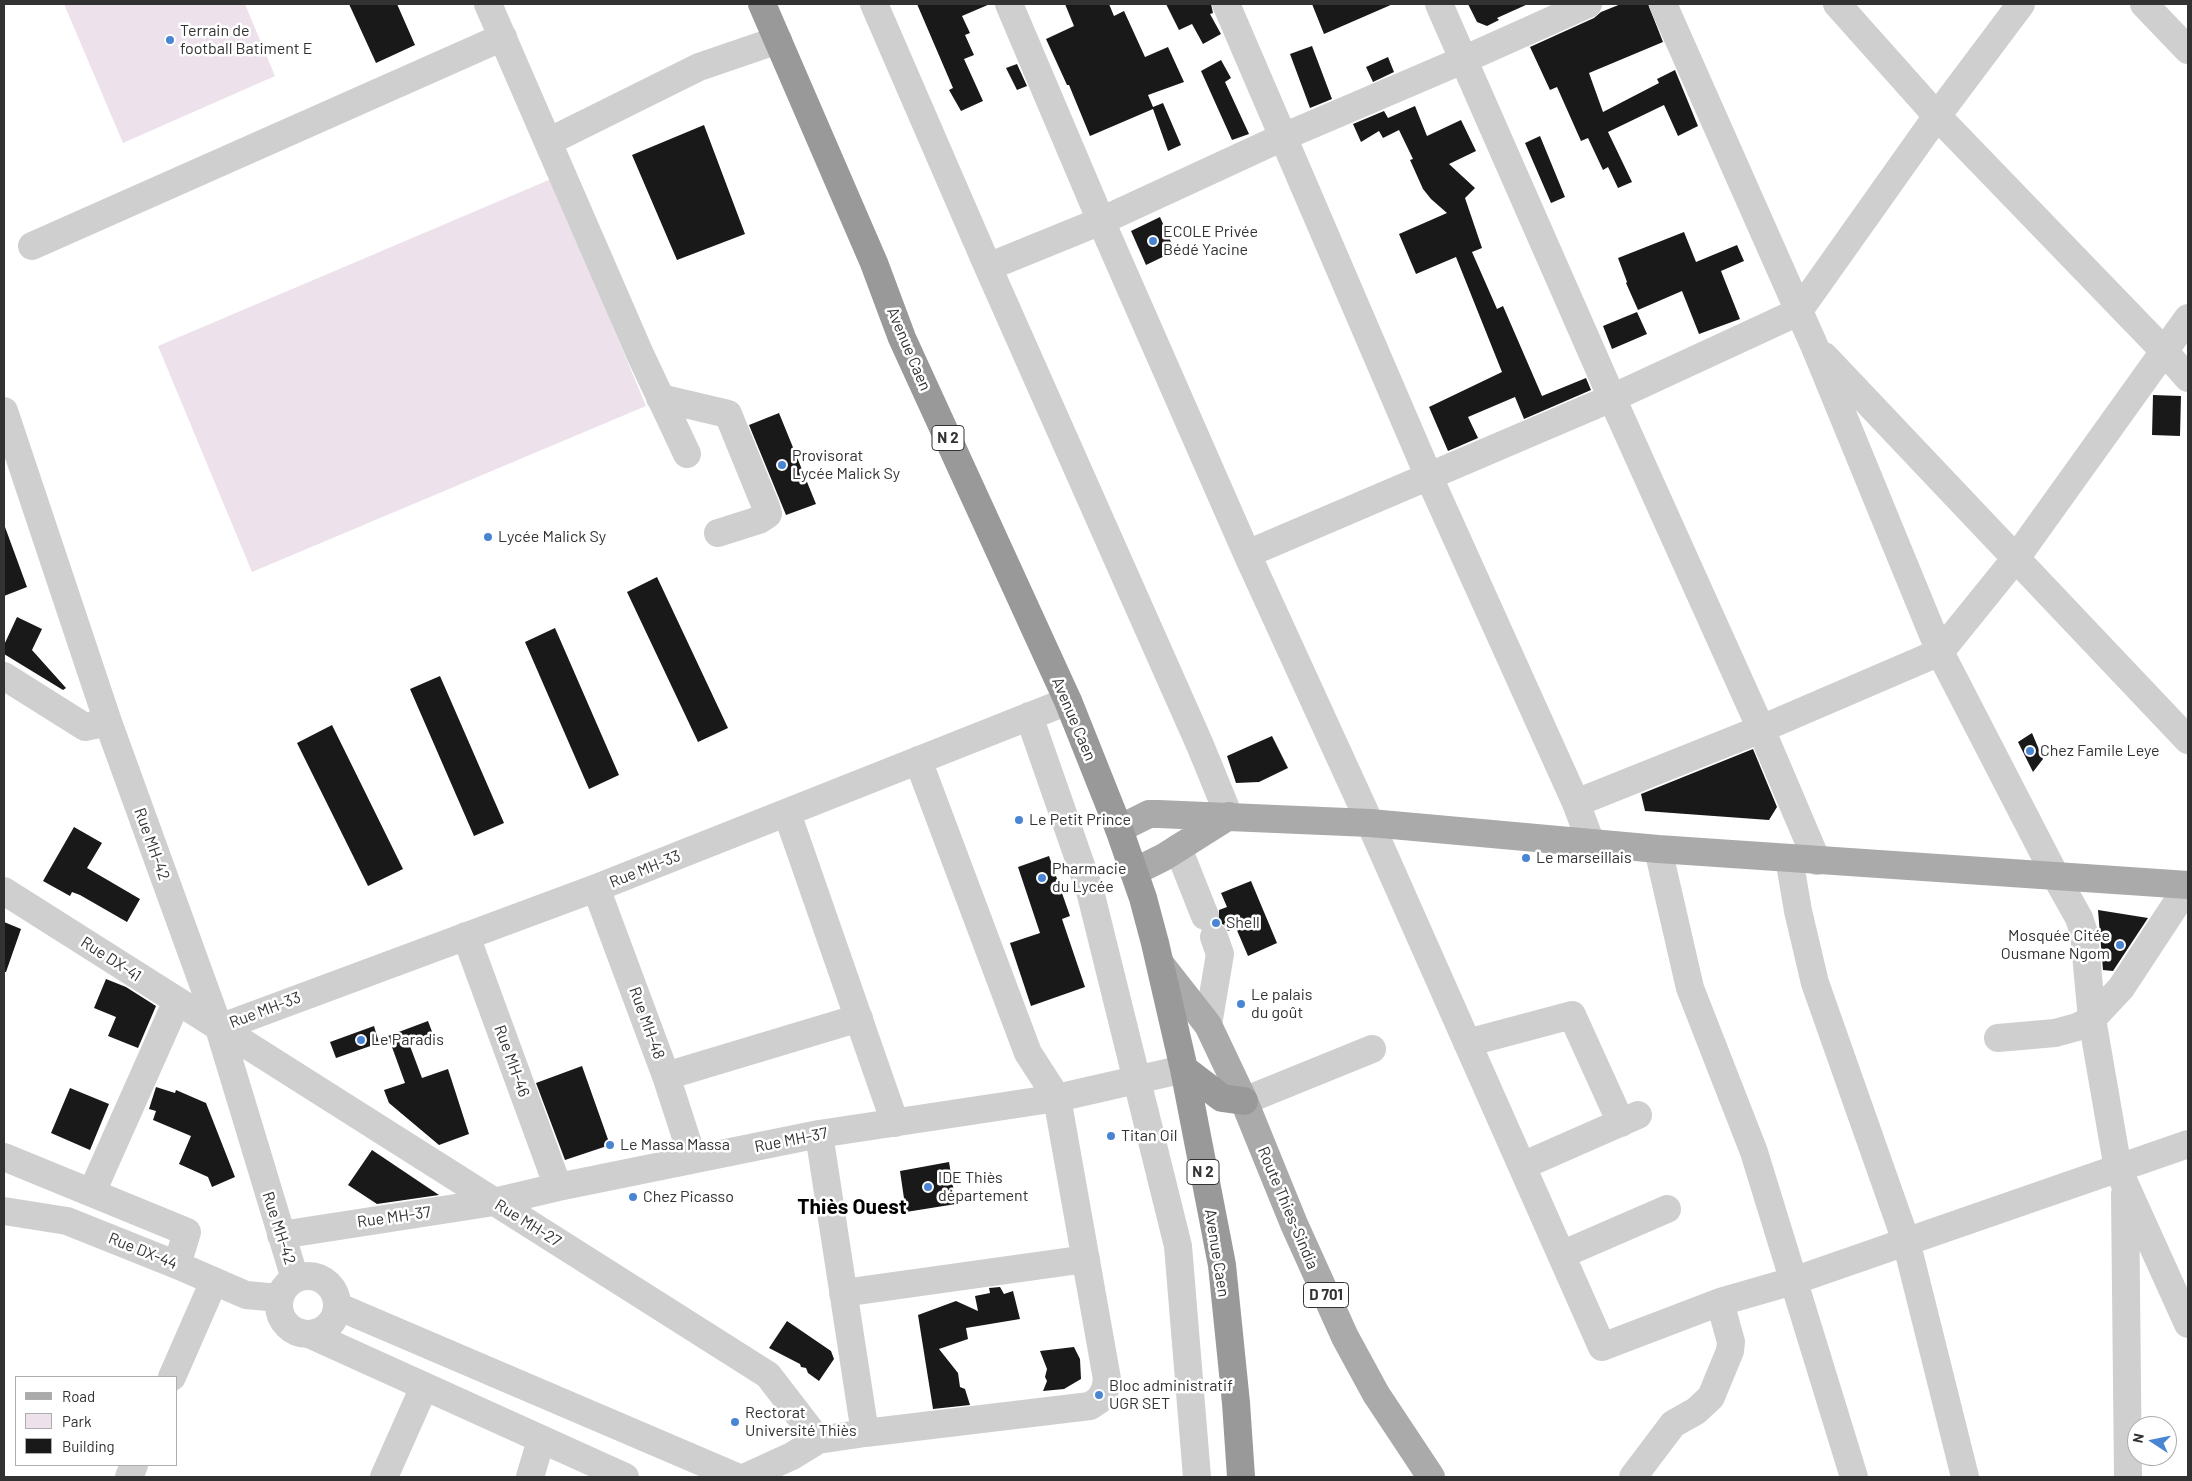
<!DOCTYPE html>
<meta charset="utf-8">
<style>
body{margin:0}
#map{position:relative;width:2192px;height:1481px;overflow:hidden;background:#fff;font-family:Barlow,sans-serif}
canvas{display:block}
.frame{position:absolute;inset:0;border:5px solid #323232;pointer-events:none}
.legend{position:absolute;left:15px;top:1376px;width:162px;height:90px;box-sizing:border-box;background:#fff;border:1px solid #adadad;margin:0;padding:6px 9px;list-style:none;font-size:15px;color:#323232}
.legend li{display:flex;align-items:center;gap:10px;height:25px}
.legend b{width:25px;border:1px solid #adadad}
.north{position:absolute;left:2127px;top:1416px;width:50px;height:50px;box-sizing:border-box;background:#fff;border:1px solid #adadad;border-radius:50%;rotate:281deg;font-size:14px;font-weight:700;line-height:20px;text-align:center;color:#323232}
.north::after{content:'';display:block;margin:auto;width:18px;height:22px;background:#4985d3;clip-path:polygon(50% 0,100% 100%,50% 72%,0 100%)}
</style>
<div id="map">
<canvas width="2192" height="1481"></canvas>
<div class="frame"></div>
<ul class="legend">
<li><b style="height:6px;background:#aaa"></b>Road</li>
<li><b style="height:14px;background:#ede2ec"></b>Park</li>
<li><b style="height:14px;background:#191919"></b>Building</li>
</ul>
<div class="north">N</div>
</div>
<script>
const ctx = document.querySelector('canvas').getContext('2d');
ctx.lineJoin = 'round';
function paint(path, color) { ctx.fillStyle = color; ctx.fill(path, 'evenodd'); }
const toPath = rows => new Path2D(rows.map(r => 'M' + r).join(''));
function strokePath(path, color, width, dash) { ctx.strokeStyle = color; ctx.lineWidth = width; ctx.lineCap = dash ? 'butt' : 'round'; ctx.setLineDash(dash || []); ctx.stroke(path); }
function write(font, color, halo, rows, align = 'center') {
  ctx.font = font + ' Barlow,sans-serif'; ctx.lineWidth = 5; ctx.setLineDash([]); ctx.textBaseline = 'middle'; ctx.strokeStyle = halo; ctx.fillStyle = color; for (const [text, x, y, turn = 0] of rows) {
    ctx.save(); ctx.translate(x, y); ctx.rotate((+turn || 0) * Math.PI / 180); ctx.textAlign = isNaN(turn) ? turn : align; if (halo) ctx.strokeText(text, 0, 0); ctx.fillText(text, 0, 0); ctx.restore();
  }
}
paint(toPath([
 [64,4,245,4,275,76,123,143],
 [551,179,646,406,252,572,158,346]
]), '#ede2ec');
paint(toPath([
 [349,4,397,4,415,45,376,63],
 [917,4,990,4,962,16,970,33,965,35,974,55,964,59,983,101,961,111,949,90,953,88],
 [1065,4,1109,4,1114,16,1124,11,1145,57,1168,47,1184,82,1148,95,1153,107,1163,103,1181,145,1168,151,1153,109,1090,136,1069,85,1067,85,1046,39,1074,26],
 [1166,4,1211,4,1213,13,1210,14,1221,34,1203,44,1192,24,1179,30],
 [1312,4,1393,4,1324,34],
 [1468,4,1528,4,1497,18,1499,20,1487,26,1477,22],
 [1621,4,1648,4,1663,42,1589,73,1603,112,1659,83,1657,79,1675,70,1698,126,1678,136,1664,105,1608,132,1632,182,1618,188,1608,167,1603,170,1588,138,1581,141,1557,87,1550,90,1530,47,1594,18,1601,12],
 [1312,46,1332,99,1310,108,1290,54],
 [1388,57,1394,72,1373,82,1366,67],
 [1221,60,1231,78,1225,82,1249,134,1232,140,1201,71],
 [1017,64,1027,86,1017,90,1006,68],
 [1415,106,1427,136,1461,120,1476,151,1449,164,1475,188,1465,198,1482,248,1472,252,1497,309,1503,306,1542,396,1586,378,1591,390,1524,419,1515,397,1468,417,1478,438,1448,451,1429,407,1502,372,1456,257,1416,274,1399,234,1447,213,1431,199,1423,189,1410,160,1413,159,1399,130,1383,138,1379,131,1361,142,1353,124,1384,111,1388,118],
 [704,125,745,234,677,260,632,155],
 [1540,136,1565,197,1551,203,1525,143],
 [1160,217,1175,251,1146,265,1131,231],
 [1684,232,1696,262,1737,245,1744,261,1721,271,1740,319,1699,334,1682,291,1638,310,1626,283,1627,282,1618,258],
 [1637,312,1647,334,1612,349,1603,326],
 [2153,395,2181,396,2180,436,2152,435],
 [779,413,816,504,786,515,749,425],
 [5,527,27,587,4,596,4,528],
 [657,577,728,728,698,742,627,592],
 [17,617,42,629,32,650,66,688,63,690,4,654,4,645],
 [555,628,619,775,589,789,525,642],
 [440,676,504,823,474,836,410,689],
 [332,725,403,869,368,886,297,743],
 [2032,733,2043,759,2033,772,2018,742],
 [1272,736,1288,768,1259,782,1236,783,1227,756],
 [1753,749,1777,807,1769,820,1645,811,1641,794],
 [74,827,102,843,87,868,140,899,127,922,80,895,72,892,70,896,43,881],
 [1049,856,1070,916,1062,919,1085,987,1031,1006,1010,943,1040,933,1018,867],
 [1251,881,1277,943,1248,956,1236,928,1228,931,1224,925,1219,922,1219,910,1227,907,1221,893],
 [2098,910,2148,918,2113,971,2103,970],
 [4,922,21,929,6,972,4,972],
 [106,979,126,987,156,1006,138,1048,108,1036,116,1017,94,1008],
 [428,1021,434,1037,410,1046,422,1078,448,1069,469,1134,439,1145,389,1103,384,1090,405,1083,388,1036],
 [374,1026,379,1043,336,1058,330,1042],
 [582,1066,610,1145,565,1160,536,1083],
 [156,1087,175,1093,176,1090,206,1103,235,1177,212,1187,208,1177,179,1164,191,1136,153,1120,156,1111,149,1109],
 [70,1088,109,1104,90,1150,51,1133],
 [372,1150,439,1195,377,1204,348,1185],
 [949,1162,956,1204,906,1212,900,1171],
 [1000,1287,1004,1294,1013,1291,1020,1319,966,1328,968,1339,939,1349,958,1373,960,1387,965,1389,970,1405,933,1409,918,1315,956,1301,978,1311,975,1296,990,1293,989,1288],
 [787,1321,831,1351,834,1359,819,1381,808,1373,806,1368,801,1367,800,1364,769,1348],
 [1074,1347,1080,1359,1081,1379,1064,1389,1043,1391,1047,1381,1045,1377,1047,1369,1040,1351]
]), '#191919');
strokePath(toPath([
 [488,4,640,354,687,454],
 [874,4,988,267,1200,745,1229,816],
 [1009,4,1101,221,1247,554,1370,823,1602,1347,1720,1302,1793,1281,2188,1144],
 [1226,4,1429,477,1576,803,1591,843],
 [1439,4,1612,398,1761,729,1817,861],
 [1663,4,1814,345,1940,652,2056,877,2079,918,2084,933,2092,1019,2118,1169,2188,1324],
 [1837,4,1937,116,2165,352,2188,378],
 [2144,4,2188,50],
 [548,142,699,67,778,40],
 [32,246,503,37],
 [988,267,1101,221,1283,137,1463,60,1588,4],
 [1824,356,2188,740],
 [660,398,728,414,766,507,768,514,759,520,718,533],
 [4,411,108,722,219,1028,295,1279],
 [1247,554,1612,398,1798,312,1937,116,2021,4],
 [4,676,85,727,108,722],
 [1029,716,1090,891,1178,1246,1197,1477],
 [1576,803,1761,729,1940,652,2016,558,2188,318],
 [787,813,895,1123],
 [1178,848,1205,916],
 [1658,849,1690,988,1754,1152,1854,1477],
 [1789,858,1798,911,1815,983,1906,1241,1965,1477],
 [596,888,666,1076,693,1159],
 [4,891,768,1375,818,1440],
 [466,936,558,1187],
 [1208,1025,1220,954,1214,937],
 [219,1028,596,888,1068,701],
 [1998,1038,2055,1033,2077,1027,2092,1019,2121,988,2188,886],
 [1467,1043,1572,1015,1621,1123],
 [666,1076,859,1018],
 [1244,1101,1372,1049],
 [819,1134,865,1433],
 [4,1157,187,1232,177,1265],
 [1522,1166,1638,1115],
 [92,1192,177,1001],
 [2125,1194,2128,1477],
 [4,1211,67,1221,177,1265,246,1295,279,1298],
 [281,1235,494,1202,558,1187,819,1134,1057,1098,1184,1069],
 [1561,1255,1667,1209],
 '279 1305a29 29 0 1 1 58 0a29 29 0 1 1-58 0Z',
 [843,1293,1086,1259],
 [337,1306,737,1477],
 [309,1334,625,1477],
 [172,1377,214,1281],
 [129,1477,134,1465],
 [384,1477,424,1387],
 [530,1477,541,1440],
 [746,1477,792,1456,818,1440,865,1433,1090,1406,1099,1400,1105,1390,1107,1379,1057,1098,1028,1053,918,760],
 [1633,1477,1673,1424,1696,1411,1711,1397,1730,1351,1731,1342,1720,1302]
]), '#cfcfcf', 28);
strokePath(toPath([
 [1119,829,1149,814,1158,814,1370,823,1658,849,2188,885],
 [1134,872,1164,857,1229,816],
 [1161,965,1208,1025,1244,1101,1294,1224,1345,1337,1376,1394,1431,1477]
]), '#aaa', 28);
strokePath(toPath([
 [762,4,874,263,902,338,1068,701,1119,829,1143,898,1155,943,1184,1069,1222,1265,1236,1403,1241,1477],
 [1184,1069,1222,1098,1244,1101]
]), '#999', 28);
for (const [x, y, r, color] of [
 [170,40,5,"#4985d3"],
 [1153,241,5,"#4985d3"],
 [782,465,5,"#4985d3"],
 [488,537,5,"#4985d3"],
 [2030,751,5,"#4985d3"],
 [1019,820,5,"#4985d3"],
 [1526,858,5,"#4985d3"],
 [1042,878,5,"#4985d3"],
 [1216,923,5,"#4985d3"],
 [2120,945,5,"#4985d3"],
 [1241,1004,5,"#4985d3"],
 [361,1040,5,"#4985d3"],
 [1111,1136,5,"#4985d3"],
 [610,1145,5,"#4985d3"],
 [928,1187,5,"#4985d3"],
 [633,1197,5,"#4985d3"],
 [1099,1395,5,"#4985d3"],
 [735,1422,5,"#4985d3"]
]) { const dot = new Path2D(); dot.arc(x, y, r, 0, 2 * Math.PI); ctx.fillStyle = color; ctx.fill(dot); strokePath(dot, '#fff', 2); }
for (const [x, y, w] of [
 [948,438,32],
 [1203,1172,32],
 [1326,1295,45]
]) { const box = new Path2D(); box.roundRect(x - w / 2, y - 12.5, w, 25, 4); ctx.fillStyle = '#fff'; ctx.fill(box); strokePath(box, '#323232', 1); }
write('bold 15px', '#323232', null, [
 ["N 2",948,438],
 ["N 2",1203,1172],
 ["D 701",1326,1295]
]);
write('16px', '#323232', '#fff', [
 ["Terrain de",180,31],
 ["football Batiment E",180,49],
 ["ECOLE Privée",1163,232],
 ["Bédé Yacine",1163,250],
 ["Provisorat",792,456],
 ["Lycée Malick Sy",792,474],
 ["Lycée Malick Sy",498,537],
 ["Chez Famile Leye",2040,751],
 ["Le Petit Prince",1029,820],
 ["Le marseillais",1536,858],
 ["Pharmacie",1052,869],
 ["du Lycée",1052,887],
 ["Shell",1226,923],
 ["Mosquée Citée",2110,936,"right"],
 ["Ousmane Ngom",2110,954,"right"],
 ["Le palais",1251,995],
 ["du goût",1251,1013],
 ["Le Paradis",371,1040],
 ["Titan Oil",1121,1136],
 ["Le Massa Massa",620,1145],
 ["IDE Thiès",938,1178],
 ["département",938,1196],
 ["Chez Picasso",643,1197],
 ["Bloc administratif",1109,1386],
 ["UGR SET",1109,1404],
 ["Rectorat",745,1413],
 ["Université Thiès",745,1431]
], 'left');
write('16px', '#323232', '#fff', [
 ["Avenue Caen",909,349,67],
 ["Avenue Caen",1074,719,67],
 ["Rue MH-42",152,844,70],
 ["Rue MH-33",645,869,-22],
 ["Rue DX-41",111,959,33],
 ["Rue MH-33",265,1010,-21],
 ["Rue MH-48",647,1023,70],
 ["Rue MH-46",512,1061,70],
 ["Rue MH-37",791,1140,-11],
 ["Route Thies-Sindia",1288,1208,67],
 ["Rue MH-37",394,1217,-8],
 ["Rue MH-27",528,1223,32],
 ["Rue MH-42",279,1228,72],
 ["Rue DX-44",143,1251,22],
 ["Avenue Caen",1217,1253,81]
]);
write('bold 21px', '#000', '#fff', [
 ["Thiès Ouest",852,1207]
]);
</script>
